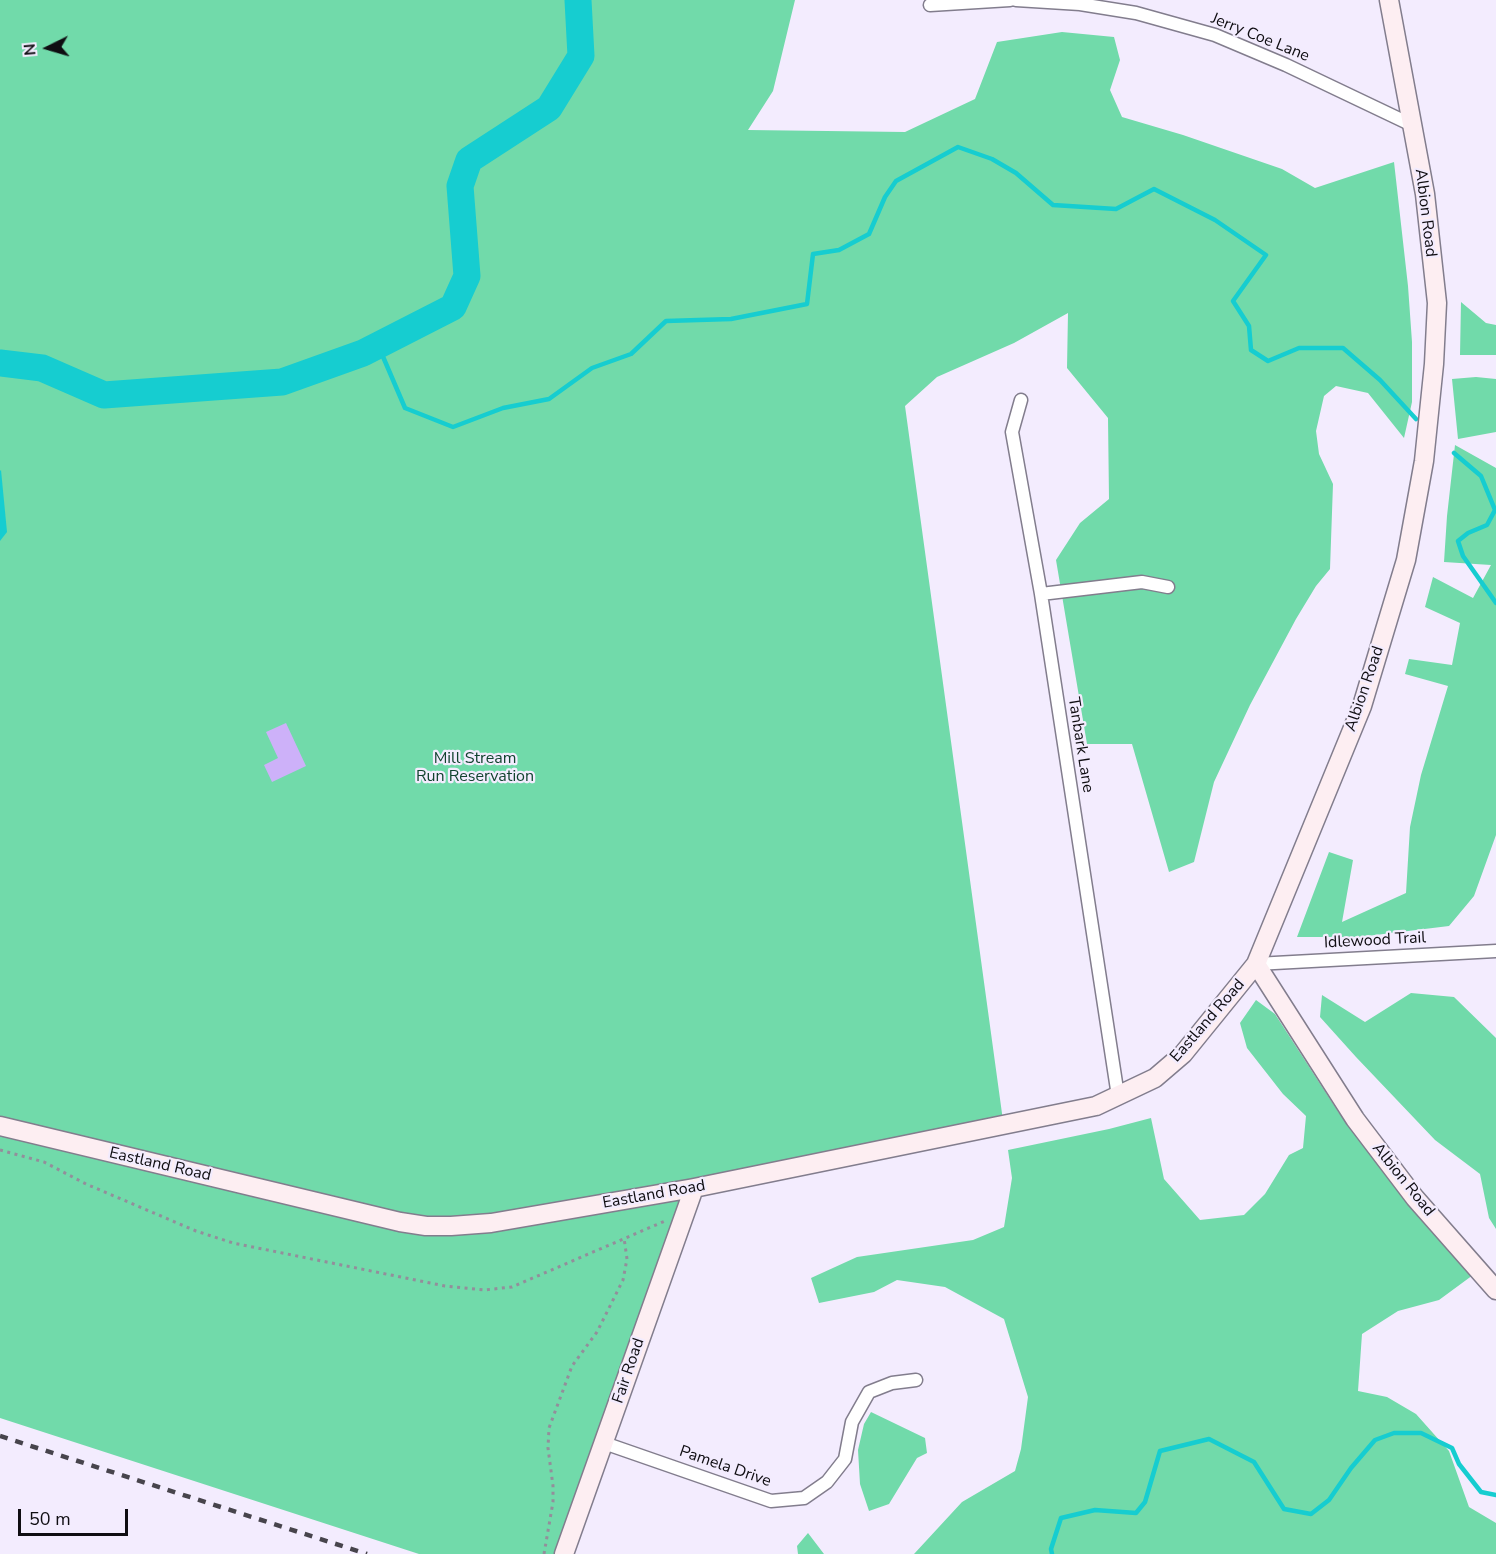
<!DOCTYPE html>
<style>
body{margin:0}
#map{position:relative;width:1496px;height:1554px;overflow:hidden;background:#f3ecfe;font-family:"Nunito Sans",sans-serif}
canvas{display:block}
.north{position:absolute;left:18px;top:18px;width:60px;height:60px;-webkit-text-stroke:4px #f3ecfe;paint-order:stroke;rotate:265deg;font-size:16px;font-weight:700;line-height:24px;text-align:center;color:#0f0d12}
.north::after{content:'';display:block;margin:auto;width:21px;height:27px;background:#0f0d12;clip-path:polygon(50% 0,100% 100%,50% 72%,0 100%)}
.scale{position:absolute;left:18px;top:1509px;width:110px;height:27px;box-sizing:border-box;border:3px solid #0f0d12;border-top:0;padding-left:8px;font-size:18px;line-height:21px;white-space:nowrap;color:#0f0d12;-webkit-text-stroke:4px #f3ecfe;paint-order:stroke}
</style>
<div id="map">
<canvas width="1496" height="1554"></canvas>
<div class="north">N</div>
<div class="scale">50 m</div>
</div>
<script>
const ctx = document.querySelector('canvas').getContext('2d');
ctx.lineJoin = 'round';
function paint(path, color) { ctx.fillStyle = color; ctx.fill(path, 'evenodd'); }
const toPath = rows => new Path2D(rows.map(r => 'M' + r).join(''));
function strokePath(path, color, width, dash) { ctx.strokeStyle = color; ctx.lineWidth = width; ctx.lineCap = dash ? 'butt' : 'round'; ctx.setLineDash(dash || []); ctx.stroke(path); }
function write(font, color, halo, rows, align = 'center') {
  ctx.font = font + ' "Nunito Sans",sans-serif'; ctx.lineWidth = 4.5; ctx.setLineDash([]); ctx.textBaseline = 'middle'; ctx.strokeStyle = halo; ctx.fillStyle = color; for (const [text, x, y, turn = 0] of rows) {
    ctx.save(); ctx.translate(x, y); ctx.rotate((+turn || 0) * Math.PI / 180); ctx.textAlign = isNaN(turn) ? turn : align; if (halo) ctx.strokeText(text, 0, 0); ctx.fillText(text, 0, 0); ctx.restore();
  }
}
paint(toPath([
 [0,0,795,0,773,91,748,130,905,132,975,99,997,42,1062,32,1114,37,1120,60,1110,90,1122,117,1183,135,1282,169,1315,188,1394,162,1408,286,1412,342,1412,402,1404,438,1368,393,1336,386,1324,396,1316,431,1319,454,1333,484,1330,569,1316,586,1296,619,1250,705,1214,782,1194,862,1169,872,1132,744,1087,744,1056,560,1080,523,1109,499,1108,418,1067,368,1068,313,1014,343,937,377,905,406,1004,1128,698,1187,565,1554,419,1554,0,1418],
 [1461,302,1486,323,1496,325,1496,355,1460,355],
 [1476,377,1496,379,1496,432,1458,439,1452,379],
 [1455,445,1496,468,1496,835,1474,896,1449,926,1359,937,1297,937,1329,852,1353,860,1342,922,1406,893,1410,827,1421,775,1448,686,1405,674,1409,659,1452,665,1460,623,1425,607,1433,577,1473,598,1491,565,1444,562,1447,516],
 [1411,993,1454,997,1496,1038,1496,1229,1489,1218,1480,1174,1435,1140,1356,1057,1320,1017,1322,995,1365,1022],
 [1256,1000,1275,1014,1339,1113,1473,1275,1439,1300,1398,1311,1362,1334,1358,1391,1387,1397,1416,1414,1449,1451,1469,1507,1496,1523,1496,1554,914,1554,962,1502,1015,1471,1021,1449,1028,1397,1004,1319,945,1287,897,1280,874,1292,819,1303,811,1278,857,1257,973,1240,1004,1227,1012,1178,1008,1150,1109,1129,1151,1118,1164,1179,1200,1220,1244,1215,1265,1194,1289,1155,1303,1148,1306,1116,1283,1094,1247,1048,1240,1023],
 [871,1412,925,1438,927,1453,917,1458,889,1504,869,1511,860,1484,858,1450,864,1424],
 [808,1533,824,1554,798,1554,797,1546]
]), '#71daaa');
paint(toPath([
 [1,470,7,532,0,541,0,471]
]), '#16cdd0');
strokePath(toPath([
 [378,345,405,408,453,427,503,408,549,399,592,368,631,354,666,321,731,319,807,304,813,254,839,250,869,234,885,197,896,181,958,147,992,159,1016,173,1053,205,1116,209,1154,189,1215,220,1266,255,1233,301,1249,326,1251,350,1268,361,1299,348,1343,348,1380,380,1416,419],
 [1454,453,1481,476,1495,510,1487,525,1468,533,1458,541,1463,556,1496,603],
 [1052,1554,1051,1549,1061,1518,1095,1510,1136,1513,1145,1502,1160,1451,1209,1439,1254,1462,1284,1509,1311,1514,1329,1500,1351,1468,1375,1440,1394,1433,1421,1433,1452,1448,1459,1464,1481,1492,1496,1495]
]), '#16cdd0', 4.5);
strokePath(toPath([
 [0,363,42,368,104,395,282,382,363,353,453,307,467,276,460,186,469,160,549,108,581,56,578,0]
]), '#16cdd0', 27);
paint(toPath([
 [286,723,306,766,272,782,264,765,278,758,266,732]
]), '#cdb1f9');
const street = toPath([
 [1016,0,1080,4,1136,13,1215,35,1286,65,1412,125],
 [930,5,1010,0],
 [1021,400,1012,432,1041,594,1118,1096],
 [1041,594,1142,582,1168,587],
 [1256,964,1496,951],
 [604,1443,771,1501,804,1498,827,1482,845,1459,852,1422,869,1392,892,1383,916,1380]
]);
const secondary = toPath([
 [1256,964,1355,1119,1415,1198,1496,1290],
 [0,1126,400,1222,426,1226,451,1226,491,1223,694,1188,1096,1106,1155,1078,1183,1054,1256,964,1362,706,1406,560,1424,461,1434,364,1437,303,1425,194,1389,0],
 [564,1554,694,1188]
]);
strokePath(street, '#827d8d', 15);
strokePath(secondary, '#827d8d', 21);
strokePath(toPath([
 [0,1150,44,1162,86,1184,196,1231,233,1243,445,1286,484,1290,512,1287,665,1221],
 [544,1554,553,1502,553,1486,548,1448,549,1428,572,1366,597,1332,623,1280,627,1259,624,1238]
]), '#938e9b', 3, [3, 4.5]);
strokePath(street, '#fff', 12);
strokePath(secondary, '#fdeef2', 18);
strokePath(toPath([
 [0,1436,367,1554]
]), '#47444c', 4.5, [8, 8]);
write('16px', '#0f0d12', '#f3ecfe', [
 ["Jerry Coe Lane",1260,38,22],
 ["Albion Road",1425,213,83],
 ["Albion Road",1365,689,-71],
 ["Tanbark Lane",1080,745,81],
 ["Idlewood Trail",1375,941,-3],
 ["Eastland Road",1208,1021,-49],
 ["Eastland Road",160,1165,13],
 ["Albion Road",1403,1180,51],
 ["Eastland Road",654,1195,-10],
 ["Fair Road",629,1371,-71],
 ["Pamela Drive",725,1467,19]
]);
write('16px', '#11422e', '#f3ecfe', [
 ["Mill Stream",475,759],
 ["Run Reservation",475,777]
]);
</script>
